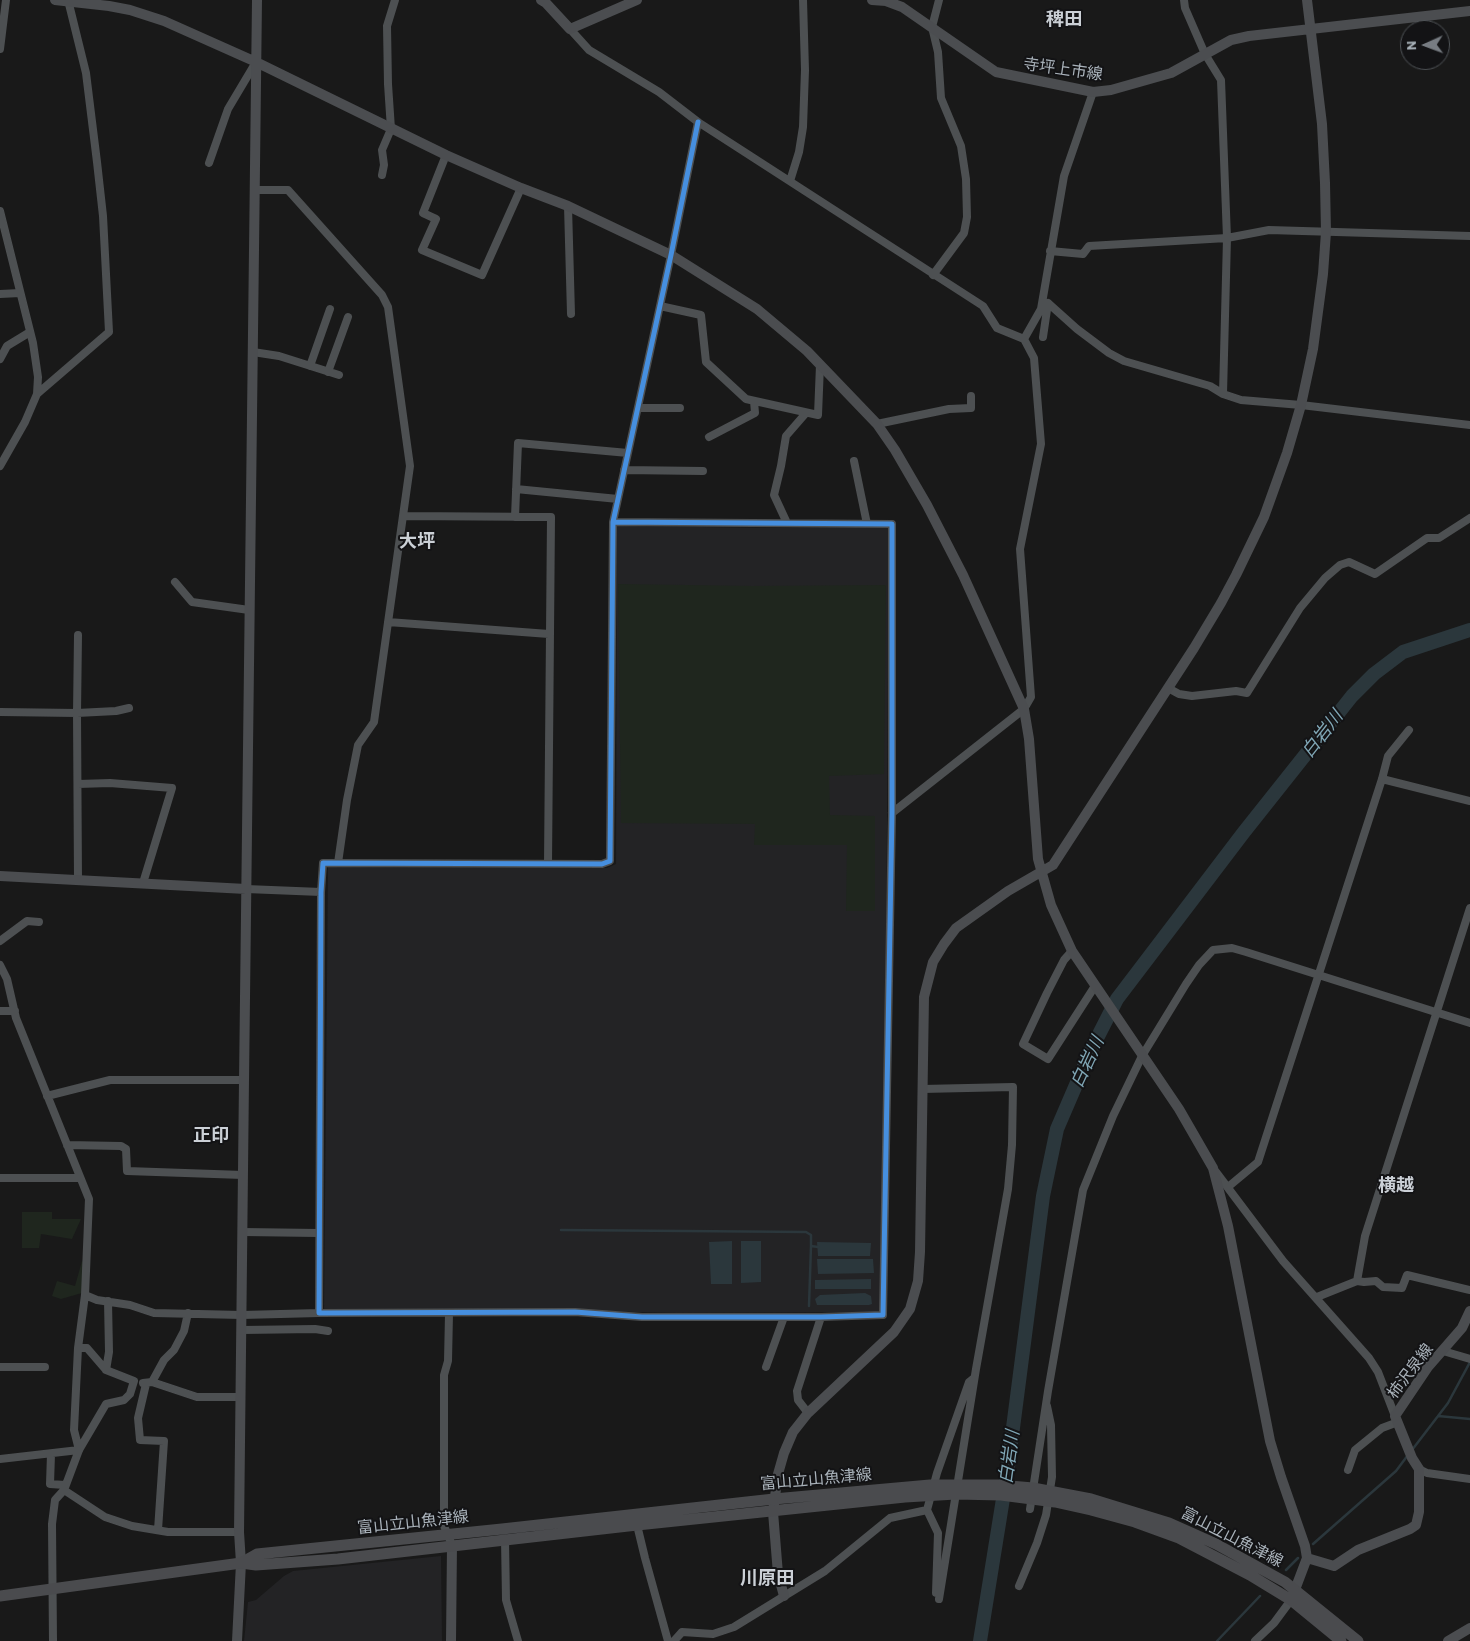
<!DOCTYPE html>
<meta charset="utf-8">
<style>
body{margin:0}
#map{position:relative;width:1470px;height:1641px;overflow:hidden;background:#191919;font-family:Barlow,sans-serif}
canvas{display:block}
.north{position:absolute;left:1400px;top:20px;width:50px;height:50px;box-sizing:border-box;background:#131315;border:1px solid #4f5357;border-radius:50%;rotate:268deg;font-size:14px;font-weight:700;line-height:20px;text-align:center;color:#a9b2ba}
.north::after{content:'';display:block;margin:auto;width:18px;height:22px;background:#777c82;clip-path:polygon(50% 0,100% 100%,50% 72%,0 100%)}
</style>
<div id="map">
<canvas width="1470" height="1641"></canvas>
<div class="north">N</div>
</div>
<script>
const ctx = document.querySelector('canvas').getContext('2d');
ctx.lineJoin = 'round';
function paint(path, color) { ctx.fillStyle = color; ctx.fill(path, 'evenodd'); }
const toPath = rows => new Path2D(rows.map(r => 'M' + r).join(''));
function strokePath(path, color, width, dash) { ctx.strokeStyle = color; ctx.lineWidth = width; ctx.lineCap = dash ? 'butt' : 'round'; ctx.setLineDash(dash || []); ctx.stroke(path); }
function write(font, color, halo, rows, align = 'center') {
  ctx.font = font + ' Barlow,"Noto Sans JP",sans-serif'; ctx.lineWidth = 4; ctx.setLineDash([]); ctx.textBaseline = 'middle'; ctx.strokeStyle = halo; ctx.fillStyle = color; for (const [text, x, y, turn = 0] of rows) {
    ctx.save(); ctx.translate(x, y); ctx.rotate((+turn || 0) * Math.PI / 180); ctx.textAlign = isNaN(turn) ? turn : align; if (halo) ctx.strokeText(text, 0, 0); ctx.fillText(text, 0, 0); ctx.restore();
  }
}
paint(toPath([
 [617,526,783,528,889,527,886,976,880,1312,676,1313,551,1310,324,1309,328,867,607,868,616,864],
 [441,1556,442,1641,244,1641,248,1602,256,1600,284,1576,293,1571]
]), '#232325');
paint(toPath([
 [618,584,753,586,886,585,884,774,829,776,830,815,875,816,875,911,846,911,847,845,754,845,755,824,621,823],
 [22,1212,52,1212,52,1219,81,1219,72,1239,41,1234,39,1248,22,1248],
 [82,1261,84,1262,82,1293,61,1299,52,1296,57,1281,75,1286]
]), '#1f261e');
paint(toPath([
 [732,1241,732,1284,711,1284,709,1242],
 [741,1241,761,1241,761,1282,741,1283],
 [817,1242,871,1243,870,1256,818,1256],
 [817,1259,873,1259,874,1273,818,1274],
 [871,1279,871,1289,815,1289,815,1280],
 [865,1293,871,1296,872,1304,869,1305,817,1305,815,1299,820,1295]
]), '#2b373c');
strokePath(toPath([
 [561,1230,806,1232,811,1235,811,1246],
 [809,1306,811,1246,818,1247],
 [1438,1416,1470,1419],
 [1412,1450,1448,1403,1470,1362],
 [1313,1544,1396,1471,1408,1455],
 [1286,1570,1298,1558],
 [1217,1641,1260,1596]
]), '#2b373c', 2.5);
strokePath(toPath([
 [980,1641,1007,1474,1043,1196,1057,1129,1091,1050,1117,999,1244,832,1352,696,1374,674,1403,652,1470,630]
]), '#2b373c', 14);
strokePath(toPath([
 [1184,0,1185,8,1205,54,1221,80,1227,238,1223,394],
 [570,29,589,50,659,92,698,122,983,306,997,328,1024,339],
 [0,49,6,0],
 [446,155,423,213,436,219,422,250,482,275,521,188],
 [209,163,228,109,256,62],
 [382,175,384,165,382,150,391,129,388,84,387,26,395,0],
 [790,181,799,152,803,127,805,70,803,0],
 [254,190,288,190,382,295,388,307,410,466,374,722,358,745,347,800,338,863],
 [568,206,571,314],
 [0,211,33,343,38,377,37,394,25,422,0,466],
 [1050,251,1083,254,1089,246,1227,238,1269,230,1470,236],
 [933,275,964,233,967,217,966,179,961,146,941,98,938,52,932,27,939,0],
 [0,294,20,293],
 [1048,303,1077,329,1109,353,1124,361,1210,386,1223,394,1241,400,1301,405,1470,425],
 [660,306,701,315,706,362,746,399,818,415,820,365],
 [1043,337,1048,303],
 [253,352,279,356,339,375],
 [0,359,7,346,30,332],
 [310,366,330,309],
 [328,372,348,317],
 [37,394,109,332,103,216,97,162,86,73,68,0],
 [638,408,680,408],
 [877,424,949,409,971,408,971,396],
 [709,437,755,413,754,401],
 [854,461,867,524],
 [624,470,703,471],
 [516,489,618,499],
 [403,516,551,517,548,864],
 [515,517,518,443,628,453],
 [613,522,892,524,892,813,883,1315,821,1317,642,1317,575,1312,319,1313,321,892,323,863,602,864,610,861,613,522,671,255,698,122],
 [787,523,774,495,781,466,786,436,806,413],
 [175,582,192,602,249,610],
 [388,622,549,634],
 [78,635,77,713,116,711,129,708],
 [1168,688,1179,694,1192,696,1236,691,1247,693,1300,608,1325,578,1340,565,1349,562,1375,574,1427,538,1439,538,1470,518],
 [0,712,77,713,78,880],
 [1382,779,1470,801],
 [78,784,110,783,172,788,143,883],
 [892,813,1024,709,1031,697,1020,549,1041,444,1034,358,1024,339,1041,309,1064,176,1093,92],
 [246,889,321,892],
 [0,941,27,921,39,922],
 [1072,951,1064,960,1047,993,1023,1044,1048,1059,1095,986],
 [0,965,7,979,16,1018,89,1199,85,1295,78,1348,74,1430,79,1450],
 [0,1011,15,1011],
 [922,1089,1013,1087,1012,1145,1008,1189,976,1369,939,1599],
 [47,1096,110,1080,244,1080],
 [67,1145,121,1146,126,1149,127,1171,243,1175],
 [1216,1172,1283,1261,1369,1358,1378,1372,1395,1416],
 [0,1178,80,1178],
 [1228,1187,1258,1162,1382,779,1388,756,1409,730],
 [243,1232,318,1233],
 [1357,1281,1364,1282,1376,1281,1383,1287,1402,1288,1407,1275,1470,1290],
 [85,1295,97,1300,130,1305,154,1313,242,1315,319,1313],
 [1317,1297,1357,1281,1365,1236,1470,908],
 [449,1314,448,1361,444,1375,444,1526,452,1545],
 [242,1330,315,1329,328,1331],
 [1443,1351,1470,1359],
 [0,1367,45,1367],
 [766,1367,784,1317],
 [106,1370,109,1352,108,1301],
 [152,1382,164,1360,174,1350,184,1331,188,1313],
 [143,1383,152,1382,197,1397,241,1397],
 [146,1384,138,1418,140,1440,164,1441,158,1530],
 [808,1413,798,1400,797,1391,821,1317],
 [51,1454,50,1484,65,1485],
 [0,1459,79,1450],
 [1419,1469,1427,1473,1470,1479],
 [1348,1470,1355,1450,1382,1428,1398,1422],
 [64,1490,105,1517,132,1526,168,1532,239,1532],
 [1030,1509,1048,1391,1083,1190,1113,1116,1142,1056,1186,984,1199,965,1213,950,1232,948,1246,952,1470,1023],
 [927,1510,937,1473,969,1382,974,1378],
 [637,1525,645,1558,668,1641],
 [505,1539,506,1600,518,1641],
 [1019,1586,1037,1543,1046,1515,1052,1477,1051,1425,1047,1406],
 [53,1641,52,1524,55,1500,64,1490,79,1450,106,1404,124,1400,130,1394,134,1381,106,1370,87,1348,78,1348],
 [674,1641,682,1632,713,1634,734,1627,825,1571,890,1518,927,1510,938,1533,936,1593],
 [1255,1641,1274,1623,1291,1600]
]), '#4d5052', 8);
strokePath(toPath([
 [55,0,109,6,130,10,164,21,256,62,446,155,521,188,568,206,671,255,757,309,807,351,877,424,895,450,927,505,963,575,1024,709,1029,739,1038,859,1051,905,1072,951,1179,1109,1213,1168,1228,1226,1270,1441,1281,1477,1305,1546,1307,1558,1293,1595],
 [541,0,546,3,570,29,637,0],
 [872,0,886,1,902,7,996,72,1093,92,1111,90,1171,73,1231,40,1249,36,1470,11],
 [0,876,246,889],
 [1307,1558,1334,1566,1358,1550,1410,1529,1416,1525,1419,1512,1419,1469,1412,1458,1395,1416,1428,1367,1462,1328,1470,1311],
 [784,1596,778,1574,773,1512,778,1474,784,1453,793,1432,808,1413,894,1332,910,1309,918,1281,920,1252,924,997,933,962,944,944,956,928,1008,891,1053,865,1194,648,1221,603,1236,575,1264,517,1287,453,1301,405,1313,349,1323,274,1326,232,1325,183,1322,124,1307,0],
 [237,1641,241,1563,239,1532,244,1080,257,0],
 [451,1641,452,1545],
 [1448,1641,1470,1628]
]), '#4b4d50', 10);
strokePath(toPath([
 [241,1563,257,1554,502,1529,774,1499,930,1485,998,1485,1033,1488,1091,1499,1169,1523,1216,1544,1285,1582,1358,1641],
 [0,1596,241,1563,256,1565,338,1559,637,1525,905,1497,956,1494,1001,1495,1055,1502,1091,1510,1135,1522,1179,1538,1250,1575,1291,1600,1341,1641]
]), '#4a4b4e', 11);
strokePath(toPath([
 [613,522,892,524,892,813,883,1315,821,1317,642,1317,575,1312,319,1313,321,892,323,863,602,864,610,861,613,522,671,255,698,122]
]), '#468fdf', 5);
write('16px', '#a9b2ba', '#131315', [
 ["寺坪上市線",1063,69,8],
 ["柿沢泉線",1410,1371,-53],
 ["富山立山魚津線",816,1479,-5],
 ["富山立山魚津線",413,1522,-6],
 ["富山立山魚津線",1232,1537,27]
]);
write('bold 18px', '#cbd0d6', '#131315', [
 ["稗田",1064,19],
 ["大坪",417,541],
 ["正印",211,1135],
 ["横越",1396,1185],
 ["川原田",767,1578]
]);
write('italic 18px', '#80a7b6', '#131315', [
 ["白岩川",1322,734,-52],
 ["白岩川",1087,1062,-65],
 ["白岩川",1009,1457,-82]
]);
</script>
